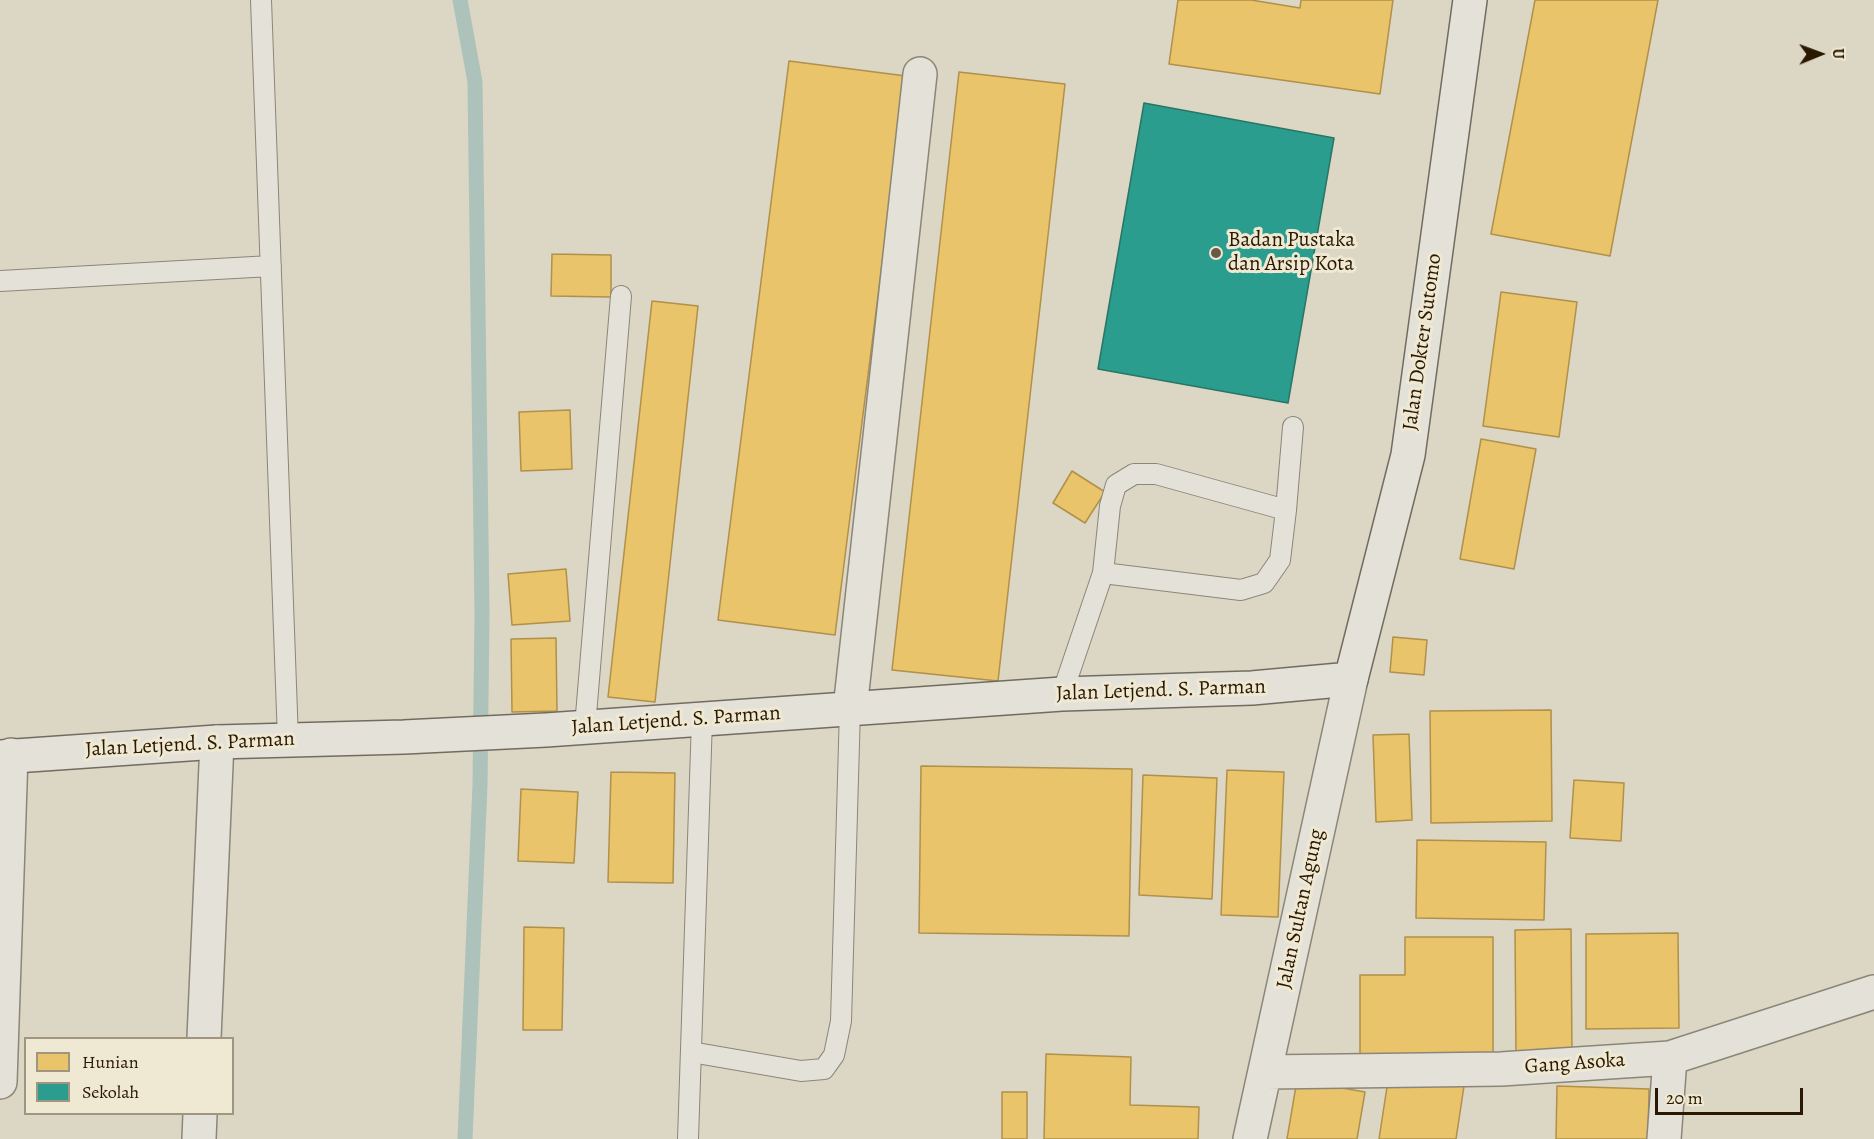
<!DOCTYPE html>
<style>
body{margin:0}
#map{position:relative;width:1874px;height:1139px;overflow:hidden;background:#dcd6c4;font-family:Alegreya,serif}
canvas{display:block}
.legend{position:absolute;left:24px;top:1037px;width:210px;height:78px;box-sizing:border-box;background:#efe8d2;border:2px solid #a0957e;margin:0;padding:8px 10px;list-style:none;font-size:18px;color:#2a1800}
.legend li{display:flex;align-items:center;gap:12px;height:30px}
.legend b{width:30px;border:2px solid #a0957e}
.north{position:absolute;left:1790px;top:24px;width:60px;height:60px;-webkit-text-stroke:4px #efe8d2;paint-order:stroke;rotate:89deg;font-size:16px;font-weight:700;line-height:24px;text-align:center;color:#2a1800}
.north::after{content:'';display:block;margin:auto;width:21px;height:27px;background:#2a1800;clip-path:polygon(50% 0,100% 100%,50% 72%,0 100%)}
.scale{position:absolute;left:1655px;top:1088px;width:148px;height:27px;box-sizing:border-box;border:3px solid #2a1800;border-top:0;padding-left:8px;font-size:18px;line-height:21px;white-space:nowrap;color:#2a1800;-webkit-text-stroke:4px #efe8d2;paint-order:stroke}
</style>
<div id="map">
<canvas width="1874" height="1139"></canvas>
<ul class="legend">
<li><b style="height:16px;background:#e9c46a"></b>Hunian</li>
<li><b style="height:16px;background:#2a9d8f"></b>Sekolah</li>
</ul>
<div class="north">U</div>
<div class="scale">20 m</div>
</div>
<script>
const ctx = document.querySelector('canvas').getContext('2d');
ctx.lineJoin = 'round';
function paint(path, color) { ctx.fillStyle = color; ctx.fill(path, 'evenodd'); }
const toPath = rows => new Path2D(rows.map(r => 'M' + r).join(''));
function strokePath(path, color, width, dash) { ctx.strokeStyle = color; ctx.lineWidth = width; ctx.lineCap = dash ? 'butt' : 'round'; ctx.setLineDash(dash || []); ctx.stroke(path); }
function write(font, color, halo, rows, align = 'center') {
  ctx.font = font + ' Alegreya,serif'; ctx.lineWidth = 6; ctx.setLineDash([]); ctx.textBaseline = 'middle'; ctx.strokeStyle = halo; ctx.fillStyle = color; for (const [text, x, y, turn = 0] of rows) {
    ctx.save(); ctx.translate(x, y); ctx.rotate((+turn || 0) * Math.PI / 180); ctx.textAlign = isNaN(turn) ? turn : align; if (halo) ctx.strokeText(text, 0, 0); ctx.fillText(text, 0, 0); ctx.restore();
  }
}
const homes = toPath([
 [1178,0,1251,0,1300,8,1301,0,1393,0,1380,94,1169,64,1178,0],
 [1535,0,1658,0,1610,256,1491,234,1535,0],
 [789,61,906,76,835,635,718,620,789,61],
 [959,72,1065,84,998,681,892,670,959,72],
 [552,254,611,255,611,297,551,296,552,254],
 [1501,292,1577,302,1559,437,1483,426,1501,292],
 [652,301,698,306,655,702,608,697,652,301],
 [570,410,572,469,521,471,519,412,570,410],
 [1481,439,1536,449,1514,569,1460,559,1481,439],
 [1072,471,1105,492,1085,523,1053,503,1072,471],
 [566,569,570,621,512,625,508,574,566,569],
 [1393,637,1427,640,1424,675,1390,672,1393,637],
 [556,638,557,711,512,712,511,639,556,638],
 [1551,710,1552,821,1431,823,1430,711,1551,710],
 [1409,734,1412,820,1376,822,1373,735,1409,734],
 [921,766,1132,769,1129,936,919,933,921,766],
 [1227,770,1284,772,1278,917,1221,915,1227,770],
 [611,772,675,773,673,883,608,882,611,772],
 [1143,775,1217,778,1212,899,1139,895,1143,775],
 [1574,780,1624,783,1621,841,1570,838,1574,780],
 [521,789,578,792,574,863,518,861,521,789],
 [1417,840,1546,842,1544,920,1416,918,1417,840],
 [524,927,564,928,562,1030,523,1030,524,927],
 [1571,929,1572,1055,1516,1055,1515,930,1571,929],
 [1678,933,1679,1028,1586,1029,1586,934,1678,933],
 [1405,937,1493,937,1493,1056,1360,1056,1360,975,1405,975,1405,937],
 [1046,1054,1131,1057,1130,1105,1199,1107,1198,1139,1044,1139,1046,1054],
 [1389,1074,1464,1086,1456,1139,1379,1139,1389,1074],
 [1297,1080,1365,1092,1357,1139,1287,1139,1297,1080],
 [1557,1086,1649,1089,1648,1139,1556,1139,1557,1086],
 [1002,1092,1027,1092,1027,1139,1002,1139,1002,1092]
]);
paint(homes, '#e9c46a');
strokePath(homes, '#b0904a', 1.5);
const schools = toPath([
 [1144,103,1334,138,1288,403,1098,369,1144,103]
]);
paint(schools, '#2a9d8f');
strokePath(schools, '#2a7564', 1.5);
strokePath(toPath([
 [460,0,475,82,482,613,480,785,465,1139]
]), '#acc2ba', 15);
const service = toPath([
 [261,0,288,740],
 [0,281,271,266],
 [1103,573,1241,590,1264,583,1280,560,1286,510],
 [1062,694,1103,573,1110,506,1116,485,1134,474,1156,474,1286,510,1293,427],
 [585,727,621,296],
 [691,1052,801,1071,824,1069,834,1055,841,1021,850,709],
 [688,1139,702,719]
]);
const minor = toPath([
 [850,709,920,74],
 [204,1038,217,742],
 [1266,1072,1501,1069,1670,1058,1874,992],
 [0,1082,11,755],
 [199,1139,200,1114],
 [1250,1139,1351,679],
 [1664,1139,1670,1058]
]);
const secondary = toPath([
 [0,757,217,742,404,737,546,730,1062,694,1252,688,1351,679,1408,455,1470,0]
]);
strokePath(service, '#8c8679', 22);
strokePath(minor, '#8c8679', 36);
strokePath(secondary, '#726c60', 36);
strokePath(service, '#e4e1d8', 20);
strokePath(minor, '#e4e1d8', 33);
strokePath(secondary, '#e4e1d8', 33);
for (const [x, y, r, color] of [
 [1216,253,6,"#685a45"]
]) { const dot = new Path2D(); dot.arc(x, y, r, 0, 2 * Math.PI); ctx.fillStyle = color; ctx.fill(dot); strokePath(dot, '#efe8d2', 2); }
write('21px', '#2a1800', '#efe8d2', [
 ["Badan Pustaka",1228,241],
 ["dan Arsip Kota",1228,265]
], 'left');
write('21px', '#2a1800', '#efe8d2', [
 ["Jalan Dokter Sutomo",1423,342,-82],
 ["Jalan Letjend. S. Parman",1161,691,-2],
 ["Jalan Letjend. S. Parman",676,721,-4],
 ["Jalan Letjend. S. Parman",190,745,-3],
 ["Jalan Sultan Agung",1301,909,-78],
 ["Gang Asoka",1575,1064,-4]
]);
</script>
